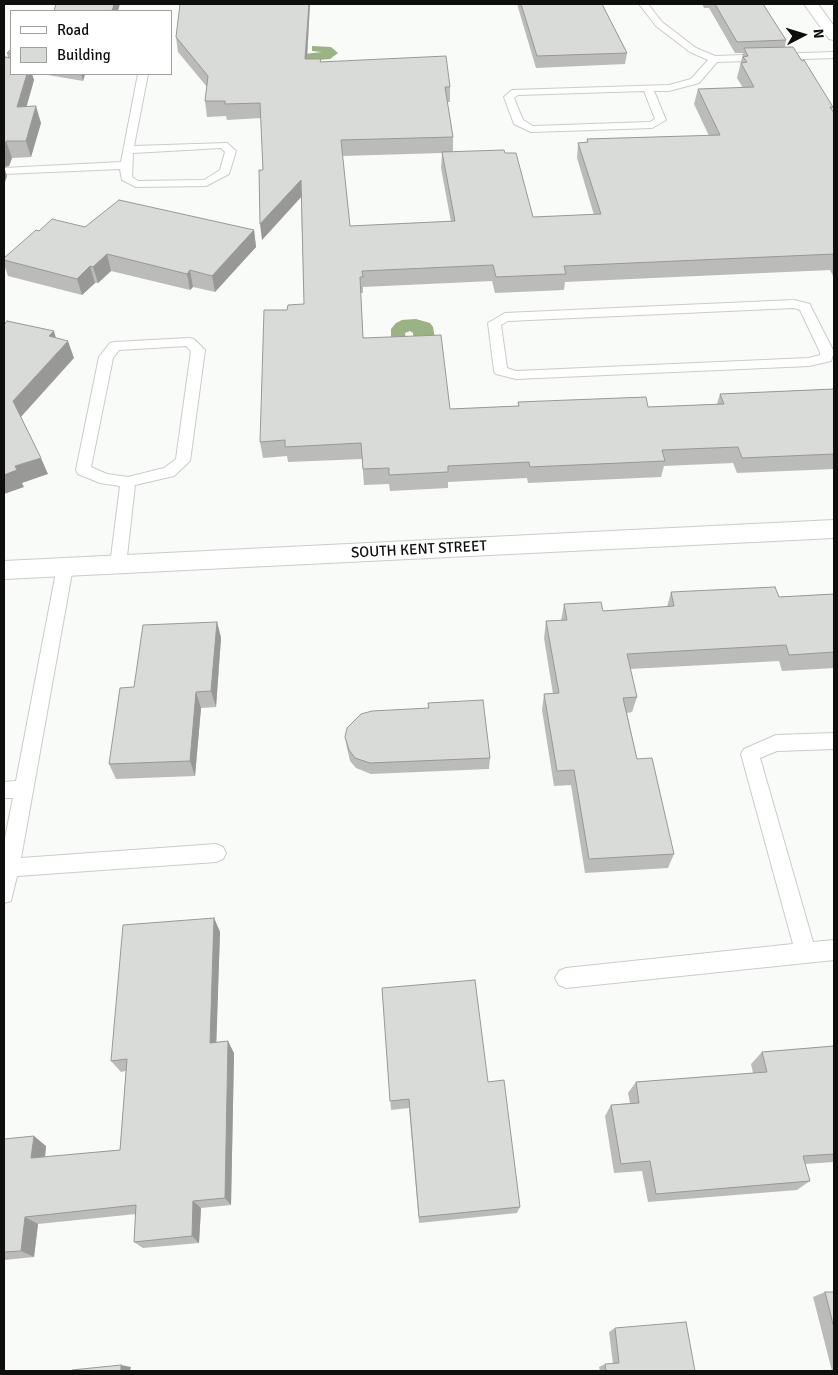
<!DOCTYPE html>
<style>
body{margin:0}
#map{position:relative;width:838px;height:1375px;overflow:hidden;background:#f9fbf8;font-family:Signika,sans-serif}
canvas{display:block}
.frame{position:absolute;inset:0;border:5px solid #0e0e0d;pointer-events:none}
.legend{position:absolute;left:10px;top:10px;width:162px;height:65px;box-sizing:border-box;background:#fff;border:1px solid #9f9f9e;margin:0;padding:6px 9px;list-style:none;font-size:15px;color:#0e0e0d}
.legend li{display:flex;align-items:center;gap:10px;height:25px}
.legend b{width:25px;border:1px solid #9f9f9e}
.north{position:absolute;left:778px;top:10px;width:50px;height:50px;-webkit-text-stroke:4px #fff;paint-order:stroke;rotate:85deg;font-size:14px;font-weight:700;line-height:20px;text-align:center;color:#0e0e0d}
.north::after{content:'';display:block;margin:auto;width:18px;height:22px;background:#0e0e0d;clip-path:polygon(50% 0,100% 100%,50% 72%,0 100%)}
</style>
<div id="map">
<canvas width="838" height="1375"></canvas>
<div class="frame"></div>
<ul class="legend">
<li><b style="height:6px;background:#fff"></b>Road</li>
<li><b style="height:14px;background:#d9dbd8"></b>Building</li>
</ul>
<div class="north">N</div>
</div>
<script>
const ctx = document.querySelector('canvas').getContext('2d');
ctx.lineJoin = 'round';
function paint(path, color) { ctx.fillStyle = color; ctx.fill(path, 'evenodd'); }
const toPath = rows => new Path2D(rows.map(r => 'M' + r).join(''));
function strokePath(path, color, width, dash) { ctx.strokeStyle = color; ctx.lineWidth = width; ctx.lineCap = dash ? 'butt' : 'round'; ctx.setLineDash(dash || []); ctx.stroke(path); }
function write(font, color, halo, rows, align = 'center') {
  ctx.font = font + ' Signika,sans-serif'; ctx.lineWidth = 4; ctx.setLineDash([]); ctx.textBaseline = 'middle'; ctx.strokeStyle = halo; ctx.fillStyle = color; for (const [text, x, y, turn = 0] of rows) {
    ctx.save(); ctx.translate(x, y); ctx.rotate((+turn || 0) * Math.PI / 180); ctx.textAlign = isNaN(turn) ? turn : align; if (halo) ctx.strokeText(text, 0, 0); ctx.fillText(text, 0, 0); ctx.restore();
  }
}
paint(toPath([
 [312,46,331,47,338,53,330,59,304,61,304,54,322,52,312,51],
 [416,319,430,323,433,327,436,345,414,346,413,333,410,331,405,333,406,340,391,340,391,329,396,323,402,320]
]), '#9ab284');
const lane = toPath([
 [639,4,648,4,662,22,696,48,715,56,834,52,834,58,717,62,699,83,669,91,654,91,666,120,652,128,531,132,514,124,504,97,512,90,669,85,691,79,708,60,690,52,656,26,639,4],
 [644,91,655,119,650,122,533,126,523,120,514,98,518,95,644,91],
 [138,74,148,74,134,146,227,143,236,151,229,174,206,186,136,187,122,180,120,169,4,174,4,168,121,162,138,74],
 [221,148,225,152,220,170,204,180,138,181,132,177,133,153,221,148],
 [794,300,810,304,811,307,834,352,831,361,809,366,516,379,496,374,494,371,488,323,505,313,794,300],
 [794,308,800,310,820,352,820,355,809,358,516,371,507,368,501,325,508,321,794,308],
 [189,338,194,339,205,350,190,461,174,476,135,485,126,565,124,569,118,571,112,569,110,565,120,486,100,483,78,474,76,470,99,357,110,343,115,342,189,338],
 [186,346,191,351,176,459,164,468,128,477,107,474,91,467,113,358,119,350,186,346],
 [65,561,71,563,73,567,21,858,216,844,223,847,226,853,223,859,216,862,17,876,11,901,4,903,4,843,13,798,4,798,4,782,16,781,57,567,59,563,65,561],
 [834,733,834,749,777,751,760,758,813,942,834,940,834,960,566,988,559,985,555,978,559,971,566,968,793,944,741,754,744,749,776,735,834,733]
]);
const street = toPath([
 [804,4,818,4,834,26,834,40,829,39,804,4],
 [834,520,834,538,4,579,4,561,834,520]
]);
strokePath(lane, '#caccc9', 2);
strokePath(street, '#caccc9', 2);
paint(lane, '#fff');
paint(street, '#fff');
paint(toPath([
 [310,4,307,59,450,87,450,102,447,102,453,137,453,152,505,153,533,217,594,215,577,158,578,143,587,142,587,139,709,136,694,104,698,89,743,88,737,78,743,53,735,53,709,8,704,8,702,4,763,4,786,40,785,47,833,107,832,110,834,113,834,278,830,270,565,282,564,290,495,293,492,281,363,287,363,293,360,293,363,338,450,409,518,406,518,402,648,407,717,404,720,394,834,389,834,469,737,473,733,463,664,466,661,477,528,483,527,478,448,482,448,488,390,491,389,484,364,485,362,459,288,462,287,456,263,458,260,442,287,310,304,304,301,197,262,240,263,170,261,118,227,120,226,116,207,117,205,101,207,87,178,52,176,37],
 [442,153,441,168,451,222,350,226,342,156],
 [517,4,602,4,627,53,625,64,536,68],
 [11,49,11,74,32,74,34,80,26,107,41,123,31,157,12,158,9,166,4,167,8,57,7,53],
 [42,74,85,74,83,81],
 [85,227,254,230,256,247,215,292,193,287,190,290,111,271,98,283,95,283,82,295,8,276,4,264,4,258,39,231],
 [671,592,779,597,834,594,834,668,782,671,779,661,630,669,637,697,632,712,627,713,637,759,674,854,668,868,585,873,571,785,554,786,542,710,544,694,553,694,544,638,546,621,561,621,564,604,603,611,667,607],
 [217,622,221,638,216,707,201,708,195,776,116,779,109,764,134,687],
 [428,703,490,758,489,769,371,774,356,768,350,761,347,748,345,737,428,708],
 [214,918,220,932,216,1042,234,1053,231,1205,201,1208,199,1243,143,1248,134,1242,136,1214,38,1224,34,1257,4,1260,4,1139,46,1146,45,1157,120,1150,126,1071,121,1072,111,1061],
 [382,988,488,1082,520,1207,517,1213,419,1223,409,1108,391,1110],
 [834,1046,834,1162,805,1164,810,1181,797,1190,648,1202,642,1171,614,1173,605,1116,611,1105,630,1103,628,1093,636,1082,753,1073,751,1064,762,1052],
 [825,1292,834,1292,834,1371,832,1371,813,1297],
 [615,1328,695,1371,600,1371,599,1367,605,1364,613,1364,609,1332]
]), '#bbbcba');
paint(toPath([
 [114,4,120,4,118,11,112,11],
 [309,4,310,4,306,74,305,59],
 [27,74,32,74,34,80,22,123,17,107],
 [81,74,85,74,83,81],
 [36,106,41,123,31,157,26,141],
 [6,141,12,158,9,166,4,167,4,149],
 [4,167,7,176,4,185],
 [301,180,302,196,262,240,260,224],
 [254,230,256,247,215,292,212,276],
 [107,254,111,271,98,283,93,267],
 [90,266,95,283,82,295,77,279],
 [190,270,193,287,190,290,187,274],
 [54,331,59,349,49,336],
 [68,341,74,358,20,418,13,401],
 [41,458,48,474,22,483,24,487,4,494,4,475,15,466],
 [217,622,221,638,216,707,211,691],
 [196,692,201,708,195,776,190,761],
 [214,918,220,932,216,1054,210,1043],
 [228,1041,234,1053,231,1205,225,1198],
 [34,1136,46,1146,44,1167,31,1158],
 [193,1201,201,1208,199,1243,192,1236],
 [25,1217,38,1224,34,1257,21,1251],
 [121,1365,131,1367,130,1371,121,1371]
]), '#989997');
const building = toPath([
 [56,4,114,4,112,11,54,11,56,4],
 [180,4,309,4,305,59,321,59,320,62,446,56,450,87,445,87,453,137,341,140,350,226,455,221,442,152,504,150,505,153,516,153,533,217,601,214,578,143,588,142,587,139,720,135,698,89,754,87,741,63,747,62,743,57,748,56,744,48,793,47,802,61,804,60,833,107,830,107,834,113,834,254,564,266,566,274,496,277,493,265,362,271,363,277,360,277,363,338,441,335,450,409,519,406,518,402,646,397,648,407,724,404,720,394,834,389,834,454,742,458,738,447,662,450,665,461,530,467,529,462,448,466,448,472,389,475,389,468,363,469,361,443,285,447,285,440,260,442,264,310,287,310,288,305,304,304,301,180,260,224,259,170,263,170,260,103,225,104,225,101,205,101,208,76,176,37,180,4],
 [521,4,602,4,627,53,537,56,521,4],
 [715,4,763,4,786,40,737,42,715,4],
 [11,49,11,53,7,53,11,49],
 [5,57,11,58,11,74,27,74,17,107,36,106,26,141,6,141,4,149,4,61,5,57],
 [119,200,254,230,212,276,190,270,187,274,107,254,93,267,90,266,77,279,4,260,4,258,36,230,39,231,52,219,85,227,119,200],
 [7,321,54,331,49,336,68,341,13,401,41,458,15,466,17,470,4,475,4,325,7,321],
 [775,587,779,597,834,594,834,652,789,655,786,645,627,654,637,697,623,698,637,759,652,758,674,854,589,859,574,770,557,771,544,694,559,693,546,621,567,620,564,604,601,602,603,611,674,606,671,592,775,587],
 [217,622,211,691,196,692,190,761,109,764,120,688,134,687,143,625,217,622],
 [483,700,490,758,370,763,355,758,349,750,345,737,347,728,361,714,372,711,429,708,428,703,483,700],
 [214,918,210,1043,228,1041,225,1198,193,1201,192,1236,134,1242,136,1205,25,1217,21,1251,4,1252,4,1139,34,1136,31,1158,120,1150,127,1059,111,1061,123,925,214,918],
 [475,980,488,1082,504,1080,520,1207,419,1217,409,1099,390,1101,382,988,475,980],
 [834,1046,834,1154,803,1156,810,1181,656,1194,650,1161,621,1164,611,1105,639,1103,636,1082,767,1072,762,1052,834,1046],
 [825,1292,834,1292,834,1328,825,1292],
 [686,1322,695,1371,606,1371,605,1364,619,1363,615,1328,686,1322],
 [121,1365,121,1371,72,1371,72,1370,121,1365]
]);
paint(building, '#d9dbd8');
strokePath(building, '#989997', 1);
write('15px', '#0e0e0d', '#fff', [
 ["SOUTH KENT STREET",419,550,-3]
]);
</script>
